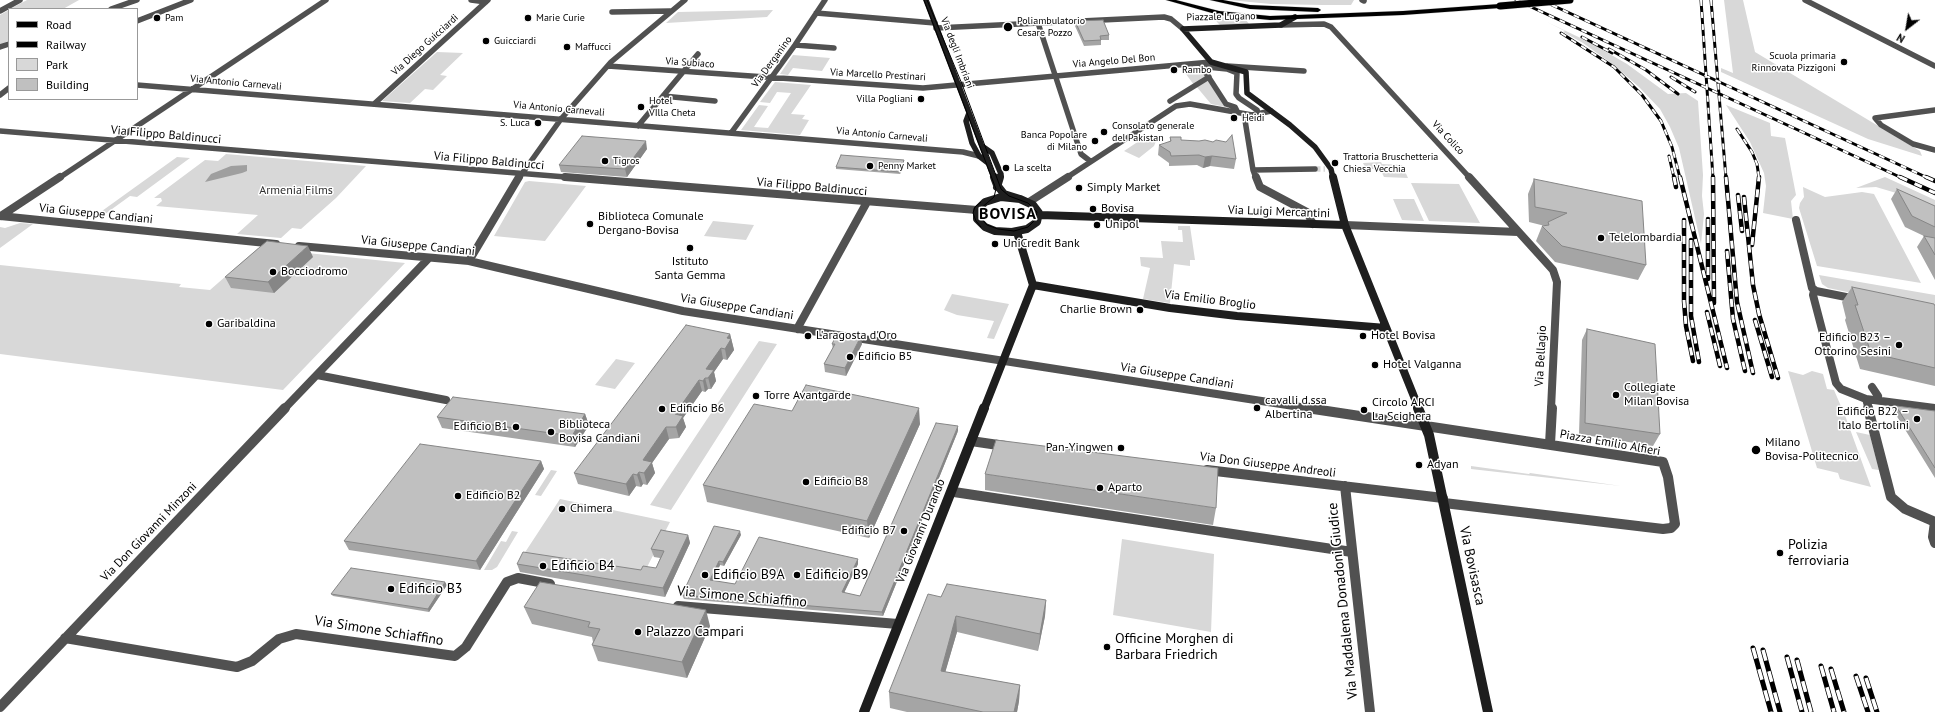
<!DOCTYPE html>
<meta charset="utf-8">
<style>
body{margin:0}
#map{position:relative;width:1935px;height:712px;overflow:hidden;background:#fff;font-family:"PT Sans",sans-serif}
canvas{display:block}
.legend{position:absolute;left:8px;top:8px;width:130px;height:92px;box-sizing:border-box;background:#fff;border:1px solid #999;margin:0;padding:5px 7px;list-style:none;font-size:12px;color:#000}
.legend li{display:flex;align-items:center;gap:8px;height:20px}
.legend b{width:20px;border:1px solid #999}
.north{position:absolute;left:1887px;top:8px;width:40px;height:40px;-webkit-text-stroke:3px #fff;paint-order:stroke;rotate:211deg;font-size:11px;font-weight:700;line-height:16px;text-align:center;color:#000}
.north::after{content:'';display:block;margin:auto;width:14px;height:18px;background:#000;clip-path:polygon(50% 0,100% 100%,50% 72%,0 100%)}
</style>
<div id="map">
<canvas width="1935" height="712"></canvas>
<ul class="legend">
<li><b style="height:5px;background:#000"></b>Road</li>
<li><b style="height:5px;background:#000"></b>Railway</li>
<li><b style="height:11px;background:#d8d8d8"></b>Park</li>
<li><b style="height:11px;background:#c0c0c0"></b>Building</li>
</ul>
<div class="north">N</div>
</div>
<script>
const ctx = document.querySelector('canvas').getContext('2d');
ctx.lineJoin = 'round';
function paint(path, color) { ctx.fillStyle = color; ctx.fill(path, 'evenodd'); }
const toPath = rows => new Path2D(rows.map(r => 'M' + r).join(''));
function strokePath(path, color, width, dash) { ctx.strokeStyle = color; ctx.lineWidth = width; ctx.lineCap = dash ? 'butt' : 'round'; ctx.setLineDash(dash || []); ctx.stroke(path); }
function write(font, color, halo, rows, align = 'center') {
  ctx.font = font + ' "PT Sans",sans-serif'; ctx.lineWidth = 3; ctx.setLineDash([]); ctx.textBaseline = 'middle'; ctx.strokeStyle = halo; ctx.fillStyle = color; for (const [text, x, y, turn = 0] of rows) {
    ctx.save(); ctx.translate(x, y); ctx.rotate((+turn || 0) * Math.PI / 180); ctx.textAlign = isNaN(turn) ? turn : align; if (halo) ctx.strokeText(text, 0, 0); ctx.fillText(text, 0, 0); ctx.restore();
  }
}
paint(toPath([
 [27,0,79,0,63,9,10,9],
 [1229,0,1354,0,1351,5,1322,5,1271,4],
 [1724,0,1743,0,1755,52,1920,151,1922,156,1868,139,1721,72,1721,68,1733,73],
 [9,10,9,41,0,44,0,15],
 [773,10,767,17,666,23,678,12],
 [1210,15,1246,20,1249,24,1220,25],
 [1547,22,1589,42,1627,64,1668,94,1686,93,1698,101,1703,175,1702,196,1704,214,1701,244,1679,148,1670,127,1660,109,1639,87,1611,63,1583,43,1563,32,1565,31],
 [437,52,463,53,440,75,447,76,433,90,425,89,410,103,382,101],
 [793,55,830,58,822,71,793,68,788,75,780,74],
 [1200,67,1206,77,1194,85,1183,70],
 [1208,78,1226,107,1211,104,1196,86],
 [775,82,811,85,791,114,805,115,802,119,809,120,800,135,741,130,759,105,768,106,754,127,768,128,791,93,777,92,770,103,760,102],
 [1726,105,1770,123,1771,136,1785,138,1796,195,1791,201,1793,219,1763,213,1766,186,1764,173,1750,142],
 [1145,137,1157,139,1154,146,1139,158,1124,151],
 [226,154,366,166,336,198,301,229,292,228,281,238,237,234,258,215,156,206,162,201,161,198,154,198,205,160,218,161],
 [177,157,190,158,137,197,130,196,101,217,95,216],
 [1381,162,1382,164,1402,165,1408,178,1384,177,1380,169,1366,169,1363,163],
 [1885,177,1935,200,1935,211,1903,195,1876,187,1856,188],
 [529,181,586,186,545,241,494,236,525,182],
 [1411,183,1459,184,1480,223,1429,221],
 [1803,187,1825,197,1862,192,1874,194,1921,283,1817,266,1799,208,1800,203,1804,197],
 [1393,199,1414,199,1424,221,1402,220],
 [713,221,754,225,746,240,704,236],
 [20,223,33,224,0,248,0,227,5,228],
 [1178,226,1190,226,1195,260,1190,260,1190,266,1174,264,1170,303,1143,299,1150,268,1141,266,1140,257,1163,258,1161,241,1183,242,1182,230,1178,230],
 [258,248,405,263,283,390,0,354,0,265,181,284,179,287,210,290],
 [1819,275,1935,295,1935,310,1828,288,1822,284],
 [952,294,1009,304,994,339,987,338,994,321,957,315,944,310],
 [759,341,777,344,671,510,650,505],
 [616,359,635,363,615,389,595,385],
 [1788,371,1803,375,1812,371,1823,374,1827,389,1834,390,1846,418,1871,487,1840,479,1838,473,1817,468],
 [1856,432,1870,435,1879,470,1872,469],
 [1471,466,1529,474,1530,473,1621,486,1471,469],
 [551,470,557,471,541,496,535,495],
 [560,499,670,522,641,579,520,560],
 [512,531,518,532,497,567,492,570,484,570,501,541,506,542],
 [1122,539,1214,554,1211,632,1113,615]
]), '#d8d8d8');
paint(toPath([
 [247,165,247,171,242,173,205,182,211,174,231,166]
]), '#9f9f9f');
strokePath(toPath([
 [1315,169,1325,169]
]), '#d9d9d9', 5.5, [5.5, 3]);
const primary = toPath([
 [1166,0,1176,0,1219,11,1270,16,1403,11,1500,4,1503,6,1500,8,1403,15,1270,20,1219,15,1166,0],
 [1210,0,1223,0,1250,5,1318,8,1321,10,1318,12,1250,9,1210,0]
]);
strokePath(primary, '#dbdbdb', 1);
strokePath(toPath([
 [471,0,486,2],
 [1362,0,1364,1],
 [1805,0,1935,66],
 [111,9,137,0],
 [0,11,20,0],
 [612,12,670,11],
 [816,13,935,23],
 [137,21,191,0],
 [1038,23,1081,154,1090,161],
 [1281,25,1324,24,1331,27,1470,178],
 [936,28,1164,17,1171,19,1183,29],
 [795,45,834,48],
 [0,47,9,44],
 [608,66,923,88,1211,62],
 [1227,66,1304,71],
 [1207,67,1227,69,1237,73,1236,94,1239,98,1257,110],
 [1207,67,1202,67,1226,104,1235,107,1237,111],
 [137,85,963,152,979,156],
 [0,95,9,88],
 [663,96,715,101],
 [1170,101,1209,77],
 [374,104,488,0],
 [1935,110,1875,118,1881,125,1913,144,1935,150],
 [1244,114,1253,170,1256,178],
 [638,126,698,54],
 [0,131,578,178],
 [731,133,795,45,825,0],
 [1253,170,1315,169],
 [59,178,326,0],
 [519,178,561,119,611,62,685,0],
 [1066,178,1176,106,1190,104,1252,115,1271,111]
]), '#515151', 5.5);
strokePath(toPath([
 [565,177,977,210],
 [1256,177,1260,187,1307,212,1313,224],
 [1469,177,1553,270,1557,282,1551,409],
 [1029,202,1068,177],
 [0,216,276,244],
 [1,216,60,177],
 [1796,220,1812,288,1816,291,1856,299],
 [1345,225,1518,232],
 [299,246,469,261,683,311,1313,409],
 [469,261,519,177],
 [1816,291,1814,291,1813,295,1836,383,1841,389,1866,399,1935,408],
 [797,329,867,202],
 [317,375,446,400],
 [1872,387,1878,396],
 [1866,399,1869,409],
 [284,409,428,259]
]), '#515151', 8);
strokePath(toPath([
 [1307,408,1663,462,1668,477,1675,524,1671,528,1663,529,1444,503],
 [1868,408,1891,497,1905,509,1935,522],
 [971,441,1005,446],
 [1550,444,1552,408],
 [1207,470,1443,498],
 [1345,486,1370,712],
 [954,492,1352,552],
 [1935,522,1933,537,1935,543],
 [678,606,898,624],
 [65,638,237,667,252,661,279,639,296,634,455,656,466,647,507,582,518,578,550,584],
 [0,707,285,408]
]), '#515151', 10);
strokePath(toPath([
 [926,0,994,178],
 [1183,29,1211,62,1246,72,1247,93,1290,125,1315,147,1331,169,1333,178],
 [1183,29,1281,25,1295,17],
 [969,113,966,121,972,143,979,156,988,163],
 [982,146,992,153,1001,174,999,178]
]), '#1e1e1e', 5.5);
strokePath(toPath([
 [994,177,997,185,1004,194,1020,199],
 [1333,177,1345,225,1419,409],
 [997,187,1000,177],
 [1001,197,1020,199,1033,205,1039,213,1037,222,1027,229,1012,232,995,231,985,227,977,219,977,210,985,202,1001,197],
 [1040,215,1345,225],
 [1033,285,1170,308,1237,316,1386,328],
 [984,409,1033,285,1017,232]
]), '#1e1e1e', 8);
strokePath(toPath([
 [1418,408,1429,435,1488,712],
 [864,712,984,408]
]), '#1e1e1e', 10);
paint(primary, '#000');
strokePath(toPath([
 [924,0,996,189,994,197,980,209,980,217,987,225,998,229,1014,231,1028,227,1035,220,1037,212,1028,203,1009,196,1001,189,962,84,927,0],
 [981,202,975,207,973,213,976,221,981,227]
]), '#000', 1);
const railFar2 = toPath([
 [1516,0,1902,178],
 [1541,0,1928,178],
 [1701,0,1713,178],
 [1711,0,1726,178],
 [1561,33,1614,67,1642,95,1661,121,1672,147,1680,178],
 [1582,37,1612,53],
 [1609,49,1646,70,1678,94],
 [1671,77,1695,92],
 [1737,129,1752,152,1757,164,1759,178],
 [1669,156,1674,178]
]);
const railFar1 = toPath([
 [1674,177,1676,187],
 [1680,177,1727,368],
 [1713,177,1714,303],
 [1726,177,1737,302,1753,373],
 [1900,177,1935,193],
 [1926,177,1935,181],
 [1738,195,1742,231],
 [1744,197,1753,285,1759,314,1778,378],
 [1708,219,1708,279],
 [1684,220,1684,301,1686,326,1693,361],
 [1691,240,1691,316,1699,362],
 [1752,245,1759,177],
 [1727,251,1733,319,1745,371],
 [1707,312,1720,366],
 [1755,320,1772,377]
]);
const rail = toPath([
 [1753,648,1771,712],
 [1763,650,1780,712],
 [1787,657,1802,712],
 [1797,660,1811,712],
 [1821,666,1834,712],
 [1831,669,1844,712],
 [1856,676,1868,712],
 [1866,678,1877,712]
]);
strokePath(railFar2, '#000', 3);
strokePath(railFar1, '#000', 4.5);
strokePath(rail, '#000', 5);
strokePath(railFar2, '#fff', 2, [6]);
strokePath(railFar1, '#fff', 3, [8]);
strokePath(rail, '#fff', 3.5, [11]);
const primaryBridge = toPath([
 [1500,6,1570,0]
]);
strokePath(primaryBridge, '#dbdbdb', 8, []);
strokePath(primaryBridge, '#000', 7);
paint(toPath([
 [1075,21,1109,35,1109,40,1101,40,1101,45,1084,46,1075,26],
 [1170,137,1236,159,1234,169,1210,166,1203,168,1197,165,1169,166,1169,163,1158,155,1159,145,1170,142],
 [647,149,627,177,561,172,559,165],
 [904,162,900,174,836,169,836,167],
 [1534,179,1646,265,1638,280,1555,262,1536,241,1542,226,1545,226,1529,222,1528,194],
 [1897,189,1935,206,1935,280,1917,247,1924,236,1905,227,1891,199],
 [313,257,274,293,231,288,225,277],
 [1852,287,1935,306,1935,386,1860,369,1845,320,1846,318,1842,302],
 [1587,329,1660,434,1653,446,1579,434,1582,340],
 [730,334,734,350,727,360,723,359,714,372,716,381,711,389,708,389,705,392,702,391,683,418,686,427,679,438,669,439,652,463,655,473,647,485,643,484,641,487,636,486,629,496,578,484,574,473],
 [832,344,862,344,846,376,825,372,824,364,833,349],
 [1896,406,1935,411,1935,478,1893,410],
 [792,411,920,424,869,538,707,502,703,485],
 [585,414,589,425,575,447,442,428,437,417],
 [958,431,883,616,684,599,682,595,741,535,724,566,720,565,713,581,735,584,858,559,858,564,844,593,860,596],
 [541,461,544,469,480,570,349,550,344,541],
 [985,474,1216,508,1213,525,985,490],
 [688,535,690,543,665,597,520,572,517,564,641,570,656,568,660,558,654,557,651,549],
 [447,585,429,612,333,596,331,594],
 [941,597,1046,600,1045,616,1038,651,957,632,945,672,1020,685,1019,701,1017,712,907,712,890,708,889,692],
 [524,607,710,626,687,678,598,661,592,645,593,642,592,637,532,624]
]), '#a5a5a5');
paint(toPath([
 [646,141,647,149,627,177,625,169],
 [1212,156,1210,166,1203,168,1205,157],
 [904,160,904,162,900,174,900,172],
 [308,246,313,257,274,293,268,282],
 [730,334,734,350,727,360,725,349,727,338],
 [861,336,862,344,846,376,845,368],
 [721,348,723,359,714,372,716,381,711,389,706,369],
 [705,378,708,389,705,392,703,381],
 [699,380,702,391,683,418,686,427,679,438,676,427,675,414],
 [919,408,920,424,869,538,867,521],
 [585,414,589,425,575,447,572,436],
 [958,426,958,431,883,616,882,612],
 [666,427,669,439,652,463,655,473,647,485,644,473,643,460],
 [541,461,544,469,480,570,476,561],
 [639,472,643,484,641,487,637,475],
 [633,474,636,486,629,496,626,484],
 [740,531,741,535,724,566,723,562],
 [688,535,690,543,665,597,663,588],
 [858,559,858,564,842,597,842,592],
 [719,561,720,565,711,585,710,580],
 [445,582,447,585,429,612,428,609],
 [1046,600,1045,616,1038,651,1040,634],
 [706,610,710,626,687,678,682,662],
 [956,616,957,632,941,687,941,671],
 [1020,685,1019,701,1017,712,1014,712]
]), '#868686');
const building = toPath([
 [1103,20,1109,35,1100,36,1101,40,1084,41,1075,21,1103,20],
 [1232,135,1236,159,1212,156,1205,157,1199,155,1171,156,1170,152,1159,145,1171,141,1170,137,1181,137,1181,140,1199,141,1205,140,1213,142,1216,140,1226,142,1232,135],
 [582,136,646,141,625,169,559,165,582,136],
 [841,155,904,160,900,172,836,167,841,155],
 [1534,179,1642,201,1646,265,1562,246,1542,226,1549,225,1548,222,1567,213,1535,207,1534,179],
 [1897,189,1935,206,1935,227,1912,216,1897,189],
 [1924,236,1935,238,1935,255,1924,236],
 [267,241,308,246,268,282,225,277,267,241],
 [1852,287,1934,304,1935,306,1935,368,1871,353,1855,305,1858,305,1852,287],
 [686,325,730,334,727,338,731,339,725,349,721,348,706,369,714,370,708,378,705,378,703,381,699,380,675,414,683,416,676,427,666,427,643,460,652,462,644,473,639,472,637,475,633,474,626,484,574,473,686,325],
 [1587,329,1655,344,1660,434,1585,423,1587,329],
 [838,332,861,336,845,368,824,364,835,344,832,344,838,332],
 [806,385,919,408,867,521,703,485,754,404,792,411,806,385],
 [453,397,585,414,572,436,437,417,453,397],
 [1896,406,1935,411,1935,468,1896,406],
 [936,423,958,426,882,612,682,595,714,526,740,531,723,562,719,561,710,580,735,584,759,537,858,559,842,592,860,596,936,423],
 [996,440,1218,468,1216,508,985,474,996,440],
 [420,444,541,461,476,561,344,541,420,444],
 [661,530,688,535,663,588,517,564,523,552,641,570,643,566,656,568,664,551,651,549,661,530],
 [351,568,445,582,428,609,331,594,351,568],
 [540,582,706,610,682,662,592,645,600,629,588,627,590,622,524,607,540,582],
 [947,584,1046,600,1040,634,956,616,941,671,1020,685,1014,712,983,712,889,692,928,594,941,597,947,584]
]);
paint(building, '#c0c0c0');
strokePath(building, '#868686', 1);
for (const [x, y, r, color] of [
 [157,18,4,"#000"],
 [528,18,4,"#000"],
 [1008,27,5,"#000"],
 [486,41,4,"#000"],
 [567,47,4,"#000"],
 [1844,62,4,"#000"],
 [1174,70,4,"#000"],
 [921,99,4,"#000"],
 [641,107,4,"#000"],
 [1234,118,4,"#000"],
 [538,123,4,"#000"],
 [1104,132,4,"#000"],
 [1095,141,4,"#000"],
 [605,161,4,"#000"],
 [1335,163,4,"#000"],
 [870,166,4,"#000"],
 [1006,168,4,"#000"],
 [1079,188,4,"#000"],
 [1093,209,4,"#000"],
 [590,224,4,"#000"],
 [1097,225,4,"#000"],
 [1601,238,4,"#000"],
 [995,244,4,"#000"],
 [690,248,4,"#000"],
 [273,272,4,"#000"],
 [1140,310,4,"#000"],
 [209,324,4,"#000"],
 [808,336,4,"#000"],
 [1363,336,4,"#000"],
 [1899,345,4,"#000"],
 [850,357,4,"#000"],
 [1375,365,4,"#000"],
 [1616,395,4,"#000"],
 [756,396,4,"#000"],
 [1257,408,4,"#000"],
 [662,409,4,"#000"],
 [1364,410,4,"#000"],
 [1917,419,4,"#000"],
 [516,427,4,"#000"],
 [551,432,4,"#000"],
 [1121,448,4,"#000"],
 [1756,450,5,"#000"],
 [1419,465,4,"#000"],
 [806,482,4,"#000"],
 [1100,488,4,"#000"],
 [458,496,4,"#000"],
 [562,509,4,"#000"],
 [904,531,4,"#000"],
 [1780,553,4,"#000"],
 [543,566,4,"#000"],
 [705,575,4,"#000"],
 [797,575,4,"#000"],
 [391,589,4,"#000"],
 [638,632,4,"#000"],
 [1107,647,4,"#000"]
]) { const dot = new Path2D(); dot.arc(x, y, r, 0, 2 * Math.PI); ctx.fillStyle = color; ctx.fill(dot); strokePath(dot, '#fff', 1.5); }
write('10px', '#000', '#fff', [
 ["Piazzale Lugano",1221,17,-1],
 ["Via Diego Guicciardi",425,45,-42],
 ["Via degli Imbriani",957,53,69],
 ["Via Angelo Del Bon",1114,61,-5],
 ["Via Derganino",772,62,-54],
 ["Via Subiaco",690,63,4],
 ["Via Marcello Prestinari",878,75,3],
 ["Via Antonio Carnevali",236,83,5],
 ["Via Antonio Carnevali",559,109,5],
 ["Via Antonio Carnevali",882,135,5],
 ["Via Colico",1448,138,47]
]);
write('10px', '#000', '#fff', [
 ["Pam",165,18],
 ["Marie Curie",536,18],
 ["Poliambulatorio",1017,21],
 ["Cesare Pozzo",1017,33],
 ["Guicciardi",494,41],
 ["Maffucci",575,47],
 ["Scuola primaria",1836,56,"right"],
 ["Rinnovata Pizzigoni",1836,68,"right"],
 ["Rambo",1182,70],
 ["Villa Pogliani",913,99,"right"],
 ["Hotel",649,101],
 ["VIlla Cheta",649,113],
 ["Heidi",1242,118],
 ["S. Luca",530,123,"right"],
 ["Consolato generale",1112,126],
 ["del Pakistan",1112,138],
 ["Banca Popolare",1087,135,"right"],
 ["di Milano",1087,147,"right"],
 ["Trattoria Bruschetteria",1343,157],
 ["Chiesa Vecchia",1343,169],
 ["Tigros",613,161],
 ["Penny Market",878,166],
 ["La scelta",1014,168]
], 'left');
write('12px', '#000', '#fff', [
 ["Via Filippo Baldinucci",166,135,5],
 ["Via Filippo Baldinucci",489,161,5],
 ["Via Filippo Baldinucci",812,187,5],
 ["Via Luigi Mercantini",1279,212,2],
 ["Via Giuseppe Candiani",96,214,6],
 ["Via Giuseppe Candiani",418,246,6],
 ["Via Emilio Broglio",1210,300,7],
 ["Via Giuseppe Candiani",737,307,9],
 ["Via Bellagio",1541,356,-87],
 ["Via Giuseppe Candiani",1177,376,9],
 ["Piazza Emilio Alfieri",1610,443,10],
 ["Via Don Giuseppe Andreoli",1268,465,7],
 ["Via Giovanni Durando",921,531,-68],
 ["Via Don Giovanni Minzoni",149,532,-46]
]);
write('12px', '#000', '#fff', [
 ["Simply Market",1087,188],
 ["Bovisa",1101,209],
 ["Biblioteca Comunale",598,217],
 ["Dergano-Bovisa",598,231],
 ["Unipol",1105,225],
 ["Telelombardia",1609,238],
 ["UniCredit Bank",1003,244],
 ["Istituto",690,262,"center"],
 ["Santa Gemma",690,276,"center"],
 ["Bocciodromo",281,272],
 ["Charlie Brown",1132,310,"right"],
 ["Garibaldina",217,324],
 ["L'aragosta d'Oro",816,336],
 ["Hotel Bovisa",1371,336],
 ["Edificio B23 –",1891,338,"right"],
 ["Ottorino Sesini",1891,352,"right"],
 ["Edificio B5",858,357],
 ["Hotel Valganna",1383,365],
 ["Collegiate",1624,388],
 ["Milan Bovisa",1624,402],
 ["Torre Avantgarde",764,396],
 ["cavalli d.ssa",1265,401],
 ["Albertina",1265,415],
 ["Circolo ARCI",1372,403],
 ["La Scighera",1372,417],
 ["Edificio B6",670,409],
 ["Edificio B22 –",1909,412,"right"],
 ["Italo Bertolini",1909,426,"right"],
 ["Biblioteca",559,425],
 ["Bovisa Candiani",559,439],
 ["Edificio B1",508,427,"right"],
 ["Milano",1765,443],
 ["Bovisa-Politecnico",1765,457],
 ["Pan-Yingwen",1113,448,"right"],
 ["Adyan",1427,465],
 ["Edificio B8",814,482],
 ["Aparto",1108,488],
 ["Edificio B2",466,496],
 ["Chimera",570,509],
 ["Edificio B7",896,531,"right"]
], 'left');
write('12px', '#2f2f2f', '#fff', [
 ["Armenia Films",296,191]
]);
write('14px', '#000', '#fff', [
 ["Polizia",1788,545],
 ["ferroviaria",1788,561],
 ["Edificio B4",551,566],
 ["Edificio B9A",713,575],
 ["Edificio B9",805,575],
 ["Edificio B3",399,589],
 ["Palazzo Campari",646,632],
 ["Officine Morghen di",1115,639],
 ["Barbara Friedrich",1115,655]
], 'left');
write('14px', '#000', '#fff', [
 ["Via Bovisasca",1472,566,78],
 ["Via Simone Schiaffino",742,597,5],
 ["Via Maddalena Donadoni Giudice",1343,601,-96],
 ["Via Simone Schiaffino",379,631,9]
]);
ctx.letterSpacing = '1px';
write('bold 16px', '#000', '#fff', [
 ["BOVISA",1008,214]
]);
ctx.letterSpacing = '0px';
</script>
